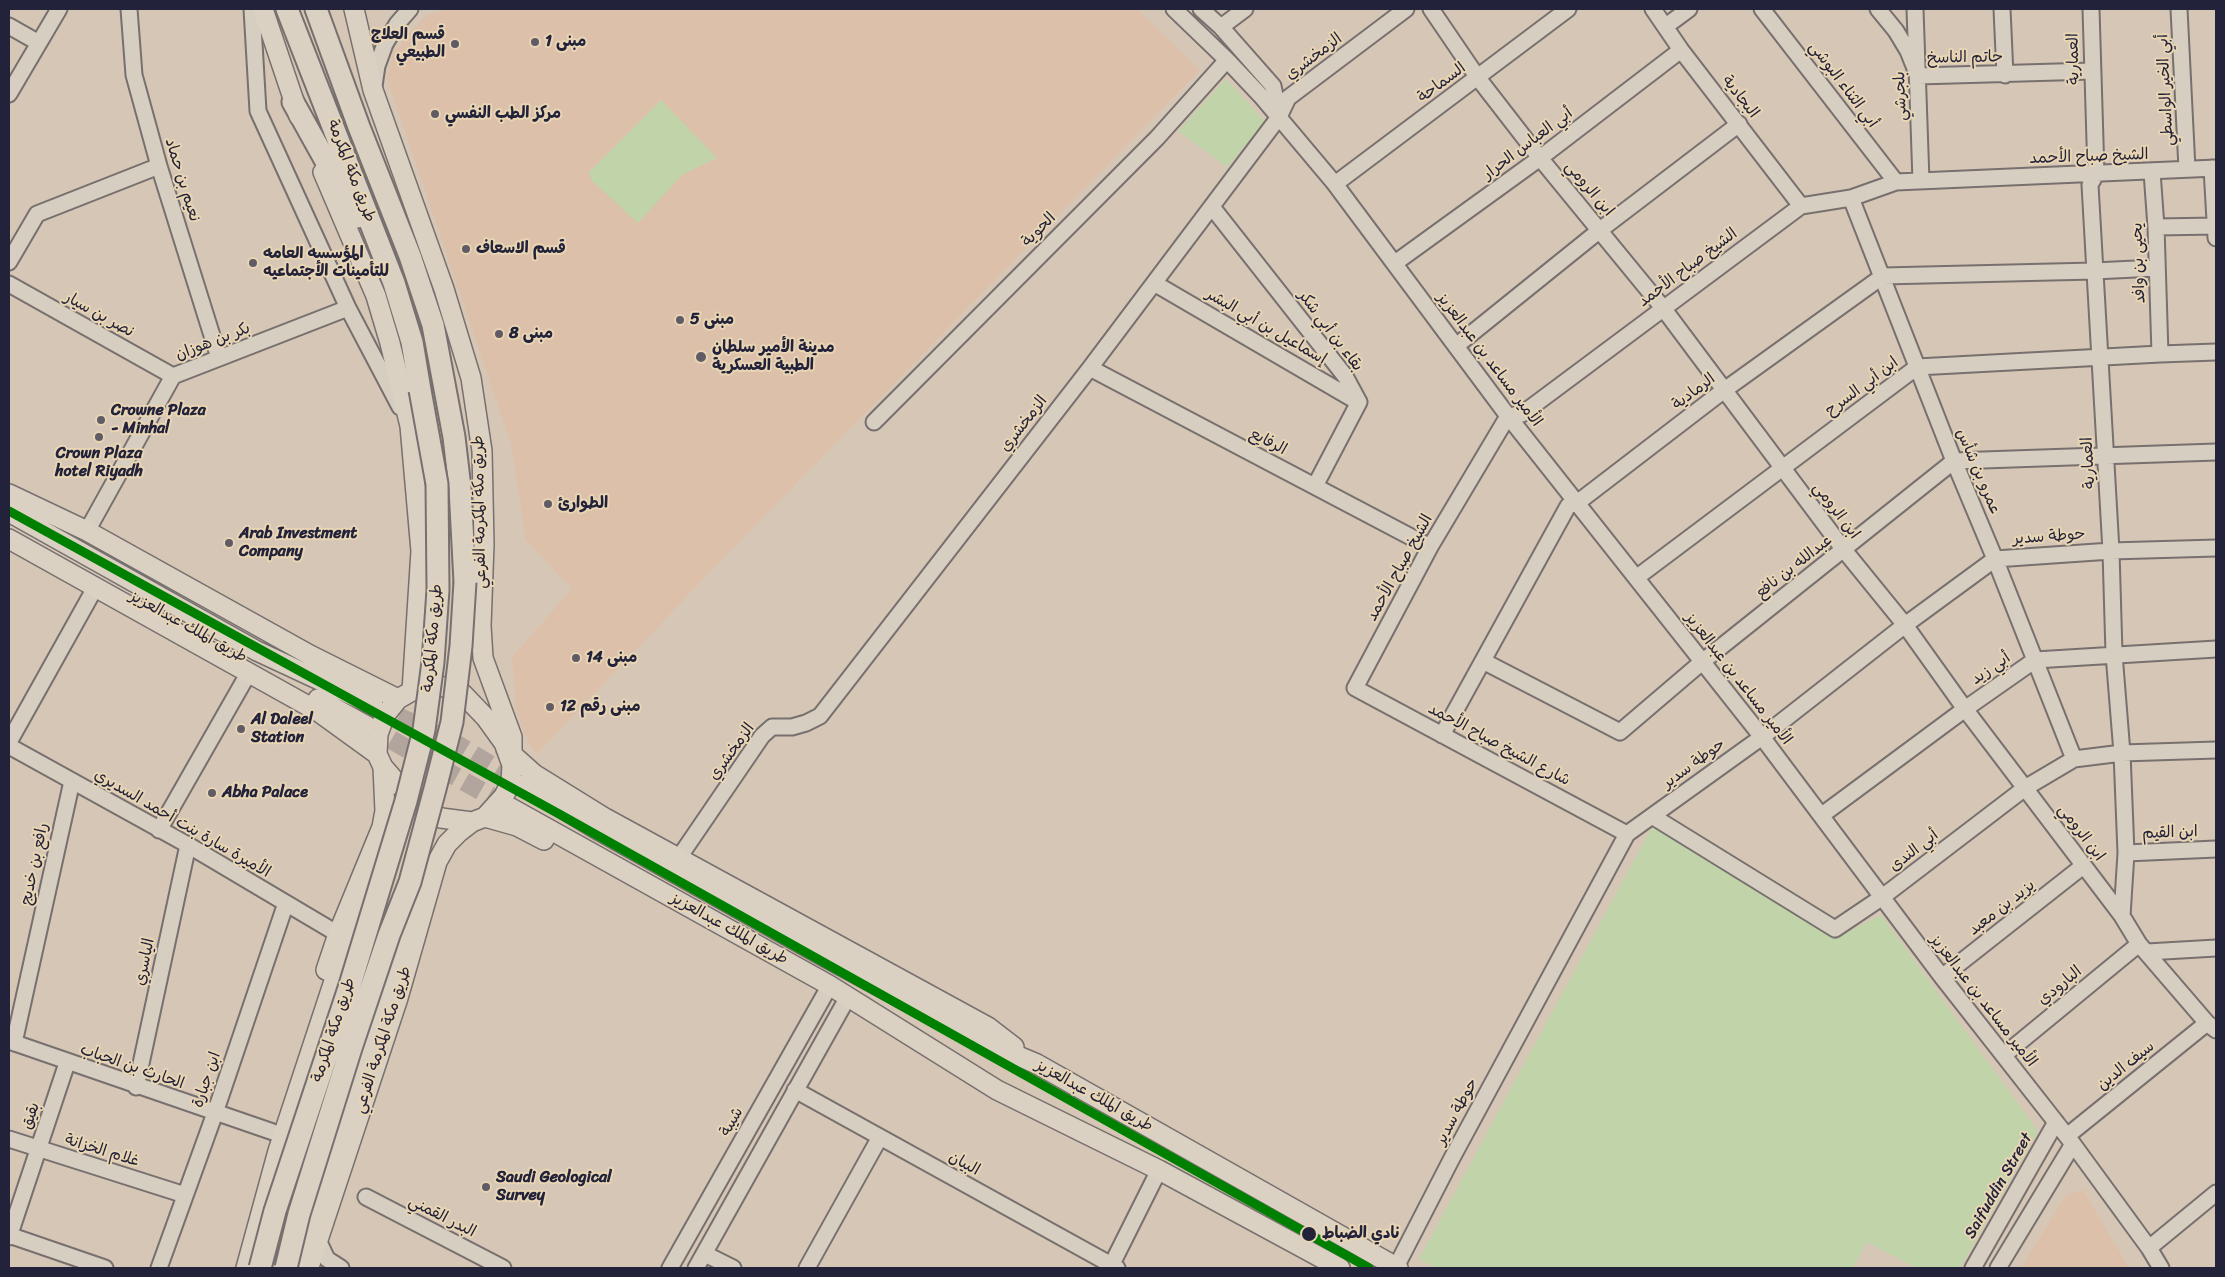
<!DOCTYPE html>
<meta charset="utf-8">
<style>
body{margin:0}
#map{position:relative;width:2225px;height:1277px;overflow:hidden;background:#d6c6b6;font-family:Sriracha,sans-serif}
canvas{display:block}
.frame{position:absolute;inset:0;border:10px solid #22223b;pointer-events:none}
</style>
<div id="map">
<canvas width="2225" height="1277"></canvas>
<div class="frame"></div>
</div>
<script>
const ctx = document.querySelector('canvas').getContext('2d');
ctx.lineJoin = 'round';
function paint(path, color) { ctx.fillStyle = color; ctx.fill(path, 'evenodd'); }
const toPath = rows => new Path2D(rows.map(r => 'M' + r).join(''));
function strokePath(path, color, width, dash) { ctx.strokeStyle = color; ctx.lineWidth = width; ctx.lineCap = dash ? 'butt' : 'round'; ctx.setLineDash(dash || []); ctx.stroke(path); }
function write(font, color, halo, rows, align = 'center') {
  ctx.font = font + ' Sriracha,"Playpen Sans Arabic",sans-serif'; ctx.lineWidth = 4; ctx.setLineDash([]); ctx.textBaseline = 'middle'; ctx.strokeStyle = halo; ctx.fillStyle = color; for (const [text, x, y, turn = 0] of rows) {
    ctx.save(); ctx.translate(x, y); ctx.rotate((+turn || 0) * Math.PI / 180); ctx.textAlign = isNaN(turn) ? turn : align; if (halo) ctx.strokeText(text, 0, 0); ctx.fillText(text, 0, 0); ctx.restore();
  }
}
paint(toPath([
 [447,9,1137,9,1200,70,712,570,536,755,524,733,516,709,512,657,572,589,526,540,511,444,387,78,393,52,413,29,428,15],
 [2083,1190,2129,1268,2021,1268,2066,1195]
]), '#dcc0aa');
paint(toPath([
 [1226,79,1265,121,1227,167,1178,131],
 [661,100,717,158,682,175,638,223,592,181,589,172],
 [1652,827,1837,938,1881,915,2038,1131,1960,1268,1916,1268,1867,1242,1853,1268,1435,1268,1419,1259]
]), '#c1d3a9');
strokePath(toPath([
 [373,705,453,742,523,785],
 [367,726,511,808]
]), '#b2a59d', 19, [19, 9]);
const minor = toPath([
 [129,9,134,75,159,166,219,358],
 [252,9,258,111,348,308,400,407],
 [1174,9,1227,60,1261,96,1335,184,1508,416,1762,737,1942,977,2073,1144,2149,1248,2161,1268],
 [1201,9,1221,27,1273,86,1279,115],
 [1431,9,1478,78,1540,158,1663,308,1844,550,1905,625,1965,709,2122,916,2139,944,2207,1023,2216,1030],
 [1653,9,1681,50,1801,206],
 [1762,9,1896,182],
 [1878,9,1896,31,1908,51,1918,76,2092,71],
 [1915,9,1921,181],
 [2002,9,2005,75],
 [2091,9,2096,174,2090,185,2111,551,2114,654,2122,753,2126,853,2122,916],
 [2179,9,2187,169],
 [9,26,39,43],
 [1666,26,1689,9],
 [1221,27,1245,9],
 [374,86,377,66,385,44,397,24,410,9],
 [9,94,59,9],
 [2212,168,2216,238],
 [2152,172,2156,227,2160,354],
 [1335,184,1568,9],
 [1851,198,1954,461,1995,559,2074,759],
 [1212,207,1345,376,1359,402,1315,486],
 [2156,227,2216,226],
 [9,262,37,214,159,166],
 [1395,263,1540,158,1681,50],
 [1154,283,1358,402],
 [9,284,173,376],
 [1456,346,1600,230,1739,124],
 [1090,368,1430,547],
 [874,422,1157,138,1227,60],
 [87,531,173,376,348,308],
 [1636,578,1917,367,2160,354,2216,352],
 [1483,661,1620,732,1702,662,1954,461,2216,452],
 [1442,735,1568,506,1577,503,1723,391,1883,276,2094,271,2156,268],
 [9,742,95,588],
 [9,746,188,845,338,934],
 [1822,815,1965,709,2035,660,2216,649],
 [1652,816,1835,929,1881,898,2025,788,2074,759,2122,753,2216,750],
 [159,830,248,674],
 [1627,834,1355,688,1430,547,1508,416,1522,414,1801,206,1851,198,1896,182,2216,168],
 [2126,853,2216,849],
 [678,859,762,736,772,727,792,727,806,723,820,716,1090,368,1279,117,1288,98,1406,9],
 [2147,952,2216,948],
 [1942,977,2083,866],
 [9,1041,273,1132],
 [14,1043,72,781],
 [2004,1055,2139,944],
 [136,1087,188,845],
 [795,1090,1117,1268],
 [2067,1136,2207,1023],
 [9,1139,185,1195],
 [366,1197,503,1268],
 [9,1235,105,1268],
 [9,1237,67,1063],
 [318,1240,327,1259,341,1268],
 [2149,1248,2216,1193],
 [705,1254,733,1268],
 [1396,1267,1452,1158,1627,834,1762,737,1905,625,1995,559,2111,551,2216,548],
 [159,1268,215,1113,286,903],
 [670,1268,825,994],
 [696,1268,844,1004],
 [807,1268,880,1137],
 [1110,1268,1159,1170],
 [1973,1268,2056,1122],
 [1998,1268,2073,1144]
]);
const major = toPath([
 [263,9,299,116],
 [354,9,373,90,444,289,471,378,482,451,484,544,481,626,483,658,512,737,512,765],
 [323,172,376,296,390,343,410,426,421,551,412,691],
 [9,494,87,531,310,655,398,699],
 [9,512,257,651,373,705],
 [9,539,319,712,377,754],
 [433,686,446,687,463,694,486,718,504,743,512,765,511,782,504,796,485,817,472,822,441,818,424,809,396,782,383,767,377,754,378,734,385,715,398,699,412,691,433,686],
 [318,699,367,726],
 [506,749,534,774,605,818,988,1027,1014,1047],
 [524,785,600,831,825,957,975,1038,1037,1064,1398,1268],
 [511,808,829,985,997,1090,1159,1170,1340,1268],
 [485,817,517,826,544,840],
 [326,970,338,934,382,827,385,811,383,767],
 [309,1267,398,998,437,862,447,844,459,832,472,822],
 [246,1268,278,1151,336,975,359,918,371,895]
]);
const highway = toPath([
 [287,9,394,283,412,342,420,390],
 [316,9,359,127,410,256,433,325,454,437,460,488,465,582],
 [293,102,357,217],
 [301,1268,309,1230,397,966,405,928,409,894]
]);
strokePath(minor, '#77706e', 19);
strokePath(major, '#77706e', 22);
strokePath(highway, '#77706e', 25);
strokePath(minor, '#d7cec2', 15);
strokePath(major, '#dad1c3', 19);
strokePath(highway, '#dad1c3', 21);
const highwayBridge = toPath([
 [260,1268,275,1211,350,985,406,801,424,730,433,662,438,590,437,484,420,390],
 [286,1268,299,1214,351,1048,389,935,410,882,435,789,452,722,461,646,465,582]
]);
strokePath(highwayBridge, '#77706e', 25, []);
strokePath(highwayBridge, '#dad1c3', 21);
strokePath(toPath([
 [9,511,561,815,1369,1268]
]), '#008000', 9);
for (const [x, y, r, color] of [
 [535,42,5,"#615b66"],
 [455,44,5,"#615b66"],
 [435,114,5,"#615b66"],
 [466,249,5,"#615b66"],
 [253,263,5,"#615b66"],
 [680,320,5,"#615b66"],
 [499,334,5,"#615b66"],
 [701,357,6,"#615b66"],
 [101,420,5,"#615b66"],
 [99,437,5,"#615b66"],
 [548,504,5,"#615b66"],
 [229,543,5,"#615b66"],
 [576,658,5,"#615b66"],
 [550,707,5,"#615b66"],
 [241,729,5,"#615b66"],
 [212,793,5,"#615b66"],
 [486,1187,5,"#615b66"],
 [1309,1234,8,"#22223b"]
]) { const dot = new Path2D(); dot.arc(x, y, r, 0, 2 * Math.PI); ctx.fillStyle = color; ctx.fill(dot); strokePath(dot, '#e8d5b3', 2); }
write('bold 16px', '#22223b', '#e8d5b3', [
 ["قسم العلاج",445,35,"right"],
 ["الطبيعي",445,53,"right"],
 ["مبنى 1",545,42],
 ["مركز الطب النفسي",445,114],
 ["قسم الاسعاف",476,249],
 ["المؤسسه العامه",263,254],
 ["للتأمينات الأجتماعيه",263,272],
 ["مبنى 5",690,320],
 ["مبنى 8",509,334],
 ["مدينة الأمير سلطان",712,348],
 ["الطبية العسكرية",712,366],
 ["Crowne Plaza",111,411],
 ["- Minhal",111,429],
 ["Crown Plaza",99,454,"center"],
 ["hotel Riyadh",99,472,"center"],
 ["الطوارئ",558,504],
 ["Arab Investment",239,534],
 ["Company",239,552],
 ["مبنى 14",586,658],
 ["مبنى رقم 12",560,707],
 ["Al Daleel",251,720],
 ["Station",251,738],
 ["Abha Palace",222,793],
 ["Saudi Geological",496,1178],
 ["Survey",496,1196]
], 'left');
write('16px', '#22223b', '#e8d5b3', [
 ["الزمخشري",1314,57,-37],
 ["حاتم الناسخ",1965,58,-1],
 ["العمارية",2074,59,-91],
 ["السماحة",1442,83,-37],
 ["أبي الثناء البوشي",1843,85,53],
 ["أبي الخير الواسطي",2166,90,-93],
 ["بلجرشي",1901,96,-92],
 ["البجادية",1740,97,52],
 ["أبي العباس الحرار",1528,144,-37],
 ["الشيخ صباح الأحمد",2089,157,-2],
 ["طريق مكة المكرمة",351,171,69],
 ["نعيم بن حماد",182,180,73],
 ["ابن الرومي",1589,189,50],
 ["الحوية",1039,230,-45],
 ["يحيى بن وافد",2139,263,-92],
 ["الشيخ صباح الأحمد",1688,268,-37],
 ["نصر بن سيار",99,315,29],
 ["إسماعيل بن أبي البشر",1266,327,30],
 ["بقاء بن أبي شكر",1330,331,53],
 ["بكر بن هوزان",213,342,-21],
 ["الأمير مساعد بن عبدالعزيز",1489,360,53],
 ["ابن أبي السرح",1862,387,-37],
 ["الرمادية",1694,392,-37],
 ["الزمخشري",1024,424,-52],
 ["الرفايع",1268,442,28],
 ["العمارية",2089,463,-93],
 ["عمرو بن شأس",1978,472,67],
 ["ابن الرومي",1836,511,53],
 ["طريق مكة المكرمة الفرعي",480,512,-91],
 ["حوطة سدير",2049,537,-4],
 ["عبدالله بن نافع",1794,567,-38],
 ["الشيخ صباح الأحمد",1400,568,-61],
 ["طريق الملك عبدالعزيز",188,627,29],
 ["طريق مكة المكرمة",433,638,-85],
 ["أبي زيد",1991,669,-35],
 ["الأمير مساعد بن عبدالعزيز",1738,679,52],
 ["شارع الشيخ صباح الأحمد",1499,745,28],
 ["الزمخشري",732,752,-54],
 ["حوطة سدير",1694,764,-36],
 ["الأميرة سارة بنت أحمد السديري",182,824,30],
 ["ابن الرومي",2081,833,53],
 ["ابن القيم",2170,833,-2],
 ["أبي الندى",1914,851,-38],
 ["رافع بن خديج",35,864,-78],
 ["يزيد بن معبد",2002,908,-38],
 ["طريق الملك عبدالعزيز",729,929,29],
 ["الياسري",145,962,-78],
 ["البارودي",2060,986,-39],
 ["الأمير مساعد بن عبدالعزيز",1983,1001,52],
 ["طريق مكة المكرمة",334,1030,-72],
 ["طريق مكة المكرمة الفرعي",383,1040,-72],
 ["سيف الدين",2126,1066,-39],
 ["الحارث بن الحباب",132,1067,19],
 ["ابن جبارة",207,1080,-71],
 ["طريق الملك عبدالعزيز",1094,1096,29],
 ["حوطة سدير",1457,1112,-62],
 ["بقيق",31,1116,-71],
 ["شيبة",732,1122,-61],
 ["غلام الخزانة",102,1151,17],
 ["البيان",964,1164,29],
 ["Saifuddin Street",1999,1186,-60],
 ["البدر القمني",442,1217,27]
]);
write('bold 16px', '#22223b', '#e8d5b3', [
 ["نادي الضباط",1322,1234]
], 'left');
</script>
